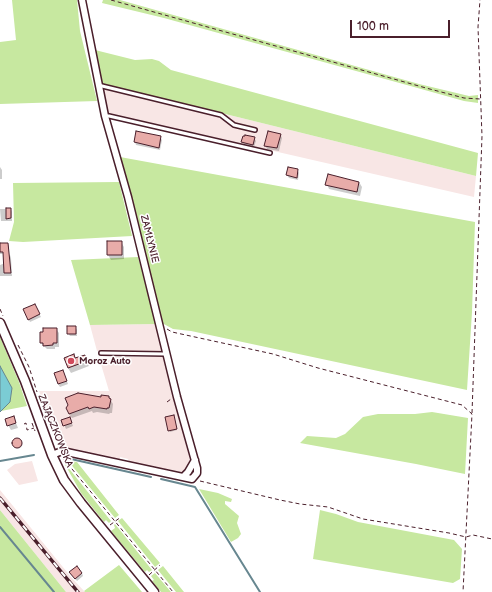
<!DOCTYPE html>
<meta charset="utf-8">
<style>
body{margin:0}
#map{position:relative;width:492px;height:592px;overflow:hidden;background:#fff;font-family:"Balsamiq Sans",sans-serif}
canvas{display:block}
.scale{position:absolute;left:350px;top:20px;width:100px;height:18px;box-sizing:border-box;border:2px solid #4a1f2b;border-top:0;padding-left:5px;font-size:12px;line-height:14px;white-space:nowrap;color:#4a1f2b;-webkit-text-stroke:3px #fff;paint-order:stroke}
</style>
<div id="map">
<canvas width="492" height="592"></canvas>
<div class="scale">100 m</div>
</div>
<script>
const ctx = document.querySelector('canvas').getContext('2d');
ctx.lineJoin = 'round';
function paint(path, color) { ctx.fillStyle = color; ctx.fill(path, 'evenodd'); }
const toPath = rows => new Path2D(rows.map(r => 'M' + r).join(''));
function strokePath(path, color, width, dash) { ctx.strokeStyle = color; ctx.lineWidth = width; ctx.lineCap = dash ? 'butt' : 'round'; ctx.setLineDash(dash || []); ctx.stroke(path); }
function write(font, color, halo, rows, align = 'center') {
  ctx.font = font + ' "Balsamiq Sans",sans-serif'; ctx.lineWidth = 3; ctx.setLineDash([]); ctx.textBaseline = 'middle'; ctx.strokeStyle = halo; ctx.fillStyle = color; for (const [text, x, y, turn = 0] of rows) {
    ctx.save(); ctx.translate(x, y); ctx.rotate((+turn || 0) * Math.PI / 180); ctx.textAlign = isNaN(turn) ? turn : align; if (halo) ctx.strokeText(text, 0, 0); ctx.fillText(text, 0, 0); ctx.restore();
  }
}
paint(toPath([
 [100,83,476,176,474,197,108,113],
 [156,324,162,351,97,351,90,325],
 [112,357,164,357,191,464,183,474,130,463,128,459,120,457,120,460,60,448,39,391,109,391,100,361,111,360],
 [32,461,38,481,19,485,7,470,15,464],
 [0,490,71,577,85,592,66,592,0,510]
]), '#f8e6e5');
paint(toPath([
 [12,0,77,0,80,31,97,101,0,104,0,42,16,40],
 [103,0,120,0,419,84,469,96,478,95,478,103,464,101,414,87,164,18,102,3],
 [95,50,135,60,152,59,159,61,171,70,478,153,476,176,100,83],
 [120,157,475,222,472,312,467,390,191,331,173,329,162,323],
 [119,182,132,236,23,242,9,241,14,222,13,183],
 [138,257,156,324,90,325,71,260],
 [0,337,19,382,27,406,1,411,10,402,0,366],
 [432,412,468,418,465,474,416,464,300,443,307,436,336,438,345,434,363,417,378,414,415,414],
 [63,461,111,521,109,523,106,520,104,522,81,493],
 [70,461,77,462,119,515,115,518,69,462],
 [199,489,218,493,232,499,231,502,225,501,225,504,239,516,237,523,241,534,238,538,231,542],
 [0,510,66,592,0,592],
 [320,510,336,514,358,522,454,540,462,549,460,579,453,583,313,559],
 [122,518,160,563,155,567,118,521],
 [115,524,152,570,149,572,147,570,145,572,111,531,115,528,114,525],
 [119,565,142,592,85,592,84,591],
 [163,566,184,592,176,592,158,570],
 [155,573,171,592,161,592,152,581,154,580,151,576]
]), '#c7e8a0');
const water = toPath([
 [0,366,12,388,10,402,0,412,0,366]
]);
paint(water, '#7bccd4');
strokePath(water, '#678790', 1);
paint(toPath([
 [280,134,282,138,279,151,267,149,265,145],
 [160,137,162,140,160,150,136,145,135,142],
 [254,138,256,141,254,147,244,144,242,142],
 [0,167,2,170,2,179,0,179,0,183],
 [297,170,299,173,298,180,289,178,287,175],
 [359,182,362,187,360,196,329,189,327,184],
 [0,209,11,209,12,212,12,221,1,221],
 [121,242,124,247,124,259,111,260,108,255],
 [0,244,8,244,9,246,9,254,0,254],
 [10,255,11,258,12,276,0,276,0,265,5,263,5,258],
 [34,305,41,317,30,322,24,310],
 [75,327,77,330,77,336,70,336,68,333],
 [56,329,59,333,59,347,55,347,55,349,47,349,41,343],
 [84,356,89,366,71,373,68,368],
 [63,371,68,384,60,387,58,384],
 [109,397,113,404,112,413,110,413,109,414,97,412,93,413,92,411,72,418,69,414,102,398],
 [174,417,177,430,170,432,166,418],
 [14,418,18,428,11,430,8,425],
 [62,420,71,421,73,426,66,429],
 '13.5 444a4.5 4.5 0 1 1 9 0a4.5 4.5 0 1 1-9 0Z',
 [82,573,83,576,77,581,72,575]
]), '#0003');
strokePath(toPath([
 [71,459,151,477],
 [0,461,34,455],
 [161,479,195,487,260,592],
 [0,527,54,592]
]), '#678790', 2);
const building = toPath([
 [136,131,161,136,159,148,134,142,136,131],
 [268,131,281,134,277,148,264,146,268,131],
 [245,135,255,137,253,145,241,142,243,136,245,136,245,135],
 [288,167,298,169,297,178,286,175,288,167],
 [328,174,359,182,357,192,325,185,328,174],
 [6,208,11,208,11,218,6,219,6,208],
 [107,241,122,241,122,255,107,255,107,241],
 [0,243,8,243,11,273,4,273,3,252,0,252,0,243],
 [35,304,40,314,28,320,23,309,35,304],
 [67,326,76,326,76,334,67,334,67,326],
 [43,328,57,328,57,343,53,343,53,345,43,346,43,343,40,343,40,332,43,332,43,328],
 [74,354,75,358,85,355,87,361,68,368,64,358,74,354],
 [63,370,67,381,58,384,54,373,63,370],
 [78,393,101,397,101,395,109,396,109,398,111,399,109,408,107,408,107,409,94,407,89,409,88,407,69,414,66,408,68,405,65,398,78,393],
 [174,415,177,429,168,431,165,417,174,415],
 [14,416,16,423,7,426,5,419,14,416],
 [70,417,72,423,63,426,61,420,70,417],
 '12 443a5 5 0 1 1 10 0a5 5 0 1 1-10 0Z',
 [77,566,82,573,75,579,69,572,77,566]
]);
paint(building, '#e8aca9');
strokePath(building, '#4a1f2b', 1);
const service = toPath([
 [98,85,221,115,234,125,255,130],
 [105,116,109,116,270,153],
 [101,353,166,354]
]);
const minor = toPath([
 [52,455,62,451,192,479,197,473,197,468,177,397,128,197,105,116,82,0],
 [183,477,188,472,195,460]
]);
const secondary = toPath([
 [0,323,25,381,52,455,64,480,81,503,154,592]
]);
strokePath(service, '#4a1f2b', 6);
strokePath(minor, '#4a1f2b', 9);
strokePath(secondary, '#4a1f2b', 11);
strokePath(toPath([
 [111,0,426,88,464,98,480,99],
 [0,309,3,316],
 [167,329,172,332,273,354,318,368,462,405,472,414,463,592],
 [18,345,29,367,37,392],
 [167,402,171,399],
 [472,413,482,136,478,27,480,0],
 [32,423,35,431],
 [24,424,26,423,27,430,34,428],
 [63,458,173,592],
 [200,481,280,500,300,504,328,507,363,519,449,533,466,537,473,535,492,539],
 [110,525,121,517],
 [149,575,160,565]
]), '#4a1f2b', 1, [4, 3]);
strokePath(service, '#fff', 3);
strokePath(minor, '#fff', 6);
strokePath(secondary, '#fff', 8);
const rail = toPath([
 [0,498,78,592]
]);
strokePath(rail, '#4a1f2b', 3.5);
strokePath(rail, '#fff', 2, [6]);
for (const [x, y, r, color] of [
 [71,361,4,"#d1495b"]
]) { const dot = new Path2D(); dot.arc(x, y, r, 0, 2 * Math.PI); ctx.fillStyle = color; ctx.fill(dot); strokePath(dot, '#fff', 1.5); }
write('10px', '#4a1f2b', '#fff', [
 ["ZAMŁYNIE",149,239,76],
 ["ZAJĄCZKOWSKA",55,431,68]
]);
write('bold 10px', '#4a1f2b', '#fff', [
 ["Moroz Auto",79,361]
], 'left');
</script>
